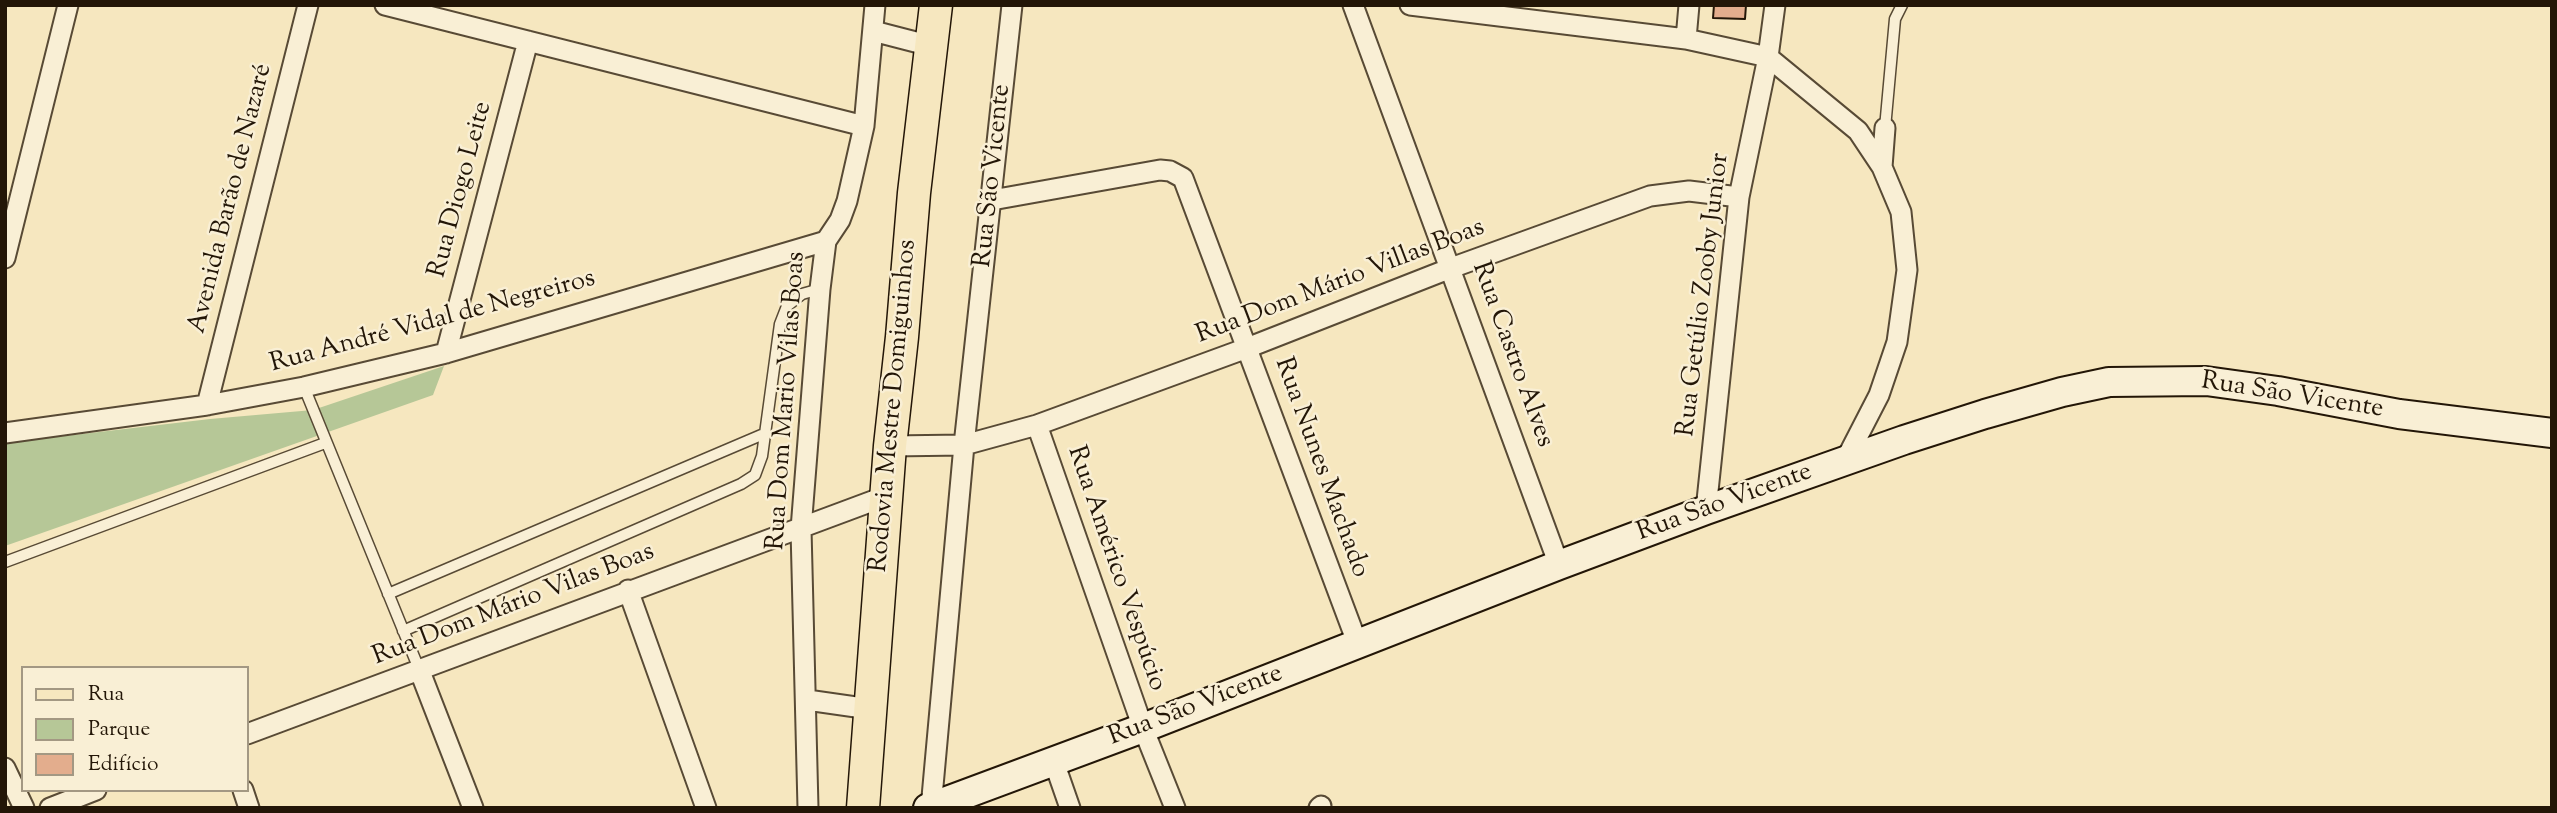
<!DOCTYPE html>
<meta charset="utf-8">
<style>
body{margin:0}
#map{position:relative;width:2557px;height:813px;overflow:hidden;background:#f6e7bf;font-family:"Sorts Mill Goudy",serif}
canvas{display:block}
.frame{position:absolute;inset:0;border:7px solid #231607;pointer-events:none}
.legend{position:absolute;left:21px;top:666px;width:228px;height:126px;box-sizing:border-box;background:#f9efd5;border:2px solid #a39883;margin:0;padding:9px 12px;list-style:none;font-size:21px;color:#231607}
.legend li{display:flex;align-items:center;gap:14px;height:35px}
.legend b{width:35px;border:2px solid #a39883}
</style>
<div id="map">
<canvas width="2557" height="813"></canvas>
<div class="frame"></div>
<ul class="legend">
<li><b style="height:9px;background:#f6e7bf"></b>Rua</li>
<li><b style="height:19px;background:#b6c797"></b>Parque</li>
<li><b style="height:19px;background:#e3ad8d"></b>Edifício</li>
</ul>
</div>
<script>
const ctx = document.querySelector('canvas').getContext('2d');
ctx.lineJoin = 'round';
function paint(path, color) { ctx.fillStyle = color; ctx.fill(path, 'evenodd'); }
const toPath = rows => new Path2D(rows.map(r => 'M' + r).join(''));
function strokePath(path, color, width, dash) { ctx.strokeStyle = color; ctx.lineWidth = width; ctx.lineCap = dash ? 'butt' : 'round'; ctx.setLineDash(dash || []); ctx.stroke(path); }
function write(font, color, halo, rows, align = 'center') {
  ctx.font = font + ' "Sorts Mill Goudy",serif'; ctx.lineWidth = 5; ctx.setLineDash([]); ctx.textBaseline = 'middle'; ctx.strokeStyle = halo; ctx.fillStyle = color; for (const [text, x, y, turn = 0] of rows) {
    ctx.save(); ctx.translate(x, y); ctx.rotate((+turn || 0) * Math.PI / 180); ctx.textAlign = isNaN(turn) ? turn : align; if (halo) ctx.strokeText(text, 0, 0); ctx.fillText(text, 0, 0); ctx.restore();
  }
}
paint(toPath([
 [444,366,433,395,5,546,5,443,210,419,313,410]
]), '#b6c797');
const building = toPath([
 [1714,5,1746,5,1745,19,1713,18,1714,5]
]);
paint(building, '#e3ad8d');
strokePath(building, '#231607', 2);
const lane = toPath([
 [1885,128,1895,19,1902,5],
 [304,387,419,669],
 [5,562,325,443],
 [388,594,766,433],
 [403,631,741,484,755,475,762,456,780,324,787,306,802,294,820,289]
]);
const street = toPath([
 [385,5,864,126],
 [1353,5,1559,565],
 [1410,5,1686,39,1768,57,1858,131,1882,167,1901,212,1907,270,1897,342,1879,395,1845,461],
 [873,31,931,46],
 [1686,39,1689,5],
 [1882,167,1885,128],
 [992,200,1160,170,1170,171,1183,178,1358,645],
 [5,258,68,5],
 [446,353,528,41],
 [207,405,308,5],
 [1037,425,1143,728,1175,808],
 [5,433,207,405,304,387,446,353,826,241],
 [890,446,964,445,1037,425,1247,348,1451,268,1650,196,1689,191,1739,197],
 [1706,510,1739,197,1768,57,1775,5],
 [628,590,706,808],
 [419,669,473,808],
 [807,700,870,709],
 [247,734,886,496],
 [1054,762,1070,808],
 [5,768,24,808],
 [243,790,249,808],
 [50,808,96,790],
 [808,808,801,529,820,289,826,241,840,220,847,201,864,126,875,5],
 [931,808,964,445,1012,5],
 [1319,808,1321,806]
]);
const secondary = toPath([
 [928,808,1143,728,1559,565,1706,510,1904,440,1985,414,2062,392,2109,382,2206,381,2278,391,2399,414,2552,433]
]);
const primary = toPath([
 [863,808,890,446,902,337,914,193,936,5]
]);
strokePath(lane, '#584a35', 13);
strokePath(street, '#584a35', 23);
strokePath(secondary, '#231607', 32);
strokePath(primary, '#231607', 35);
strokePath(lane, '#f9efd5', 10);
strokePath(street, '#f9efd5', 19);
strokePath(secondary, '#f9efd5', 28);
strokePath(primary, '#f6e7bf', 32);
write('26px', '#231607', '#f9efd5', [
 ["Rua São Vicente",994,176,-84],
 ["Rua Diogo Leite",462,190,-75],
 ["Avenida Barão de Nazaré",232,199,-76],
 ["Rua Dom Mário Villas Boas",1341,283,-21],
 ["Rua Getúlio Zooby Junior",1705,295,-83],
 ["Rua André Vidal de Negreiros",433,323,-15],
 ["Rua Castro Alves",1511,355,70],
 ["Rua São Vicente",2292,397,9],
 ["Rua Dom Mario Vilas Boas",788,401,-86],
 ["Rodovia Mestre Domiguinhos",895,406,-85],
 ["Rua Nunes Machado",1320,468,70],
 ["Rua São Vicente",1725,504,-20],
 ["Rua Américo Vespúcio",1115,569,71],
 ["Rua Dom Mário Vilas Boas",514,606,-21],
 ["Rua São Vicente",1196,707,-21]
]);
</script>
